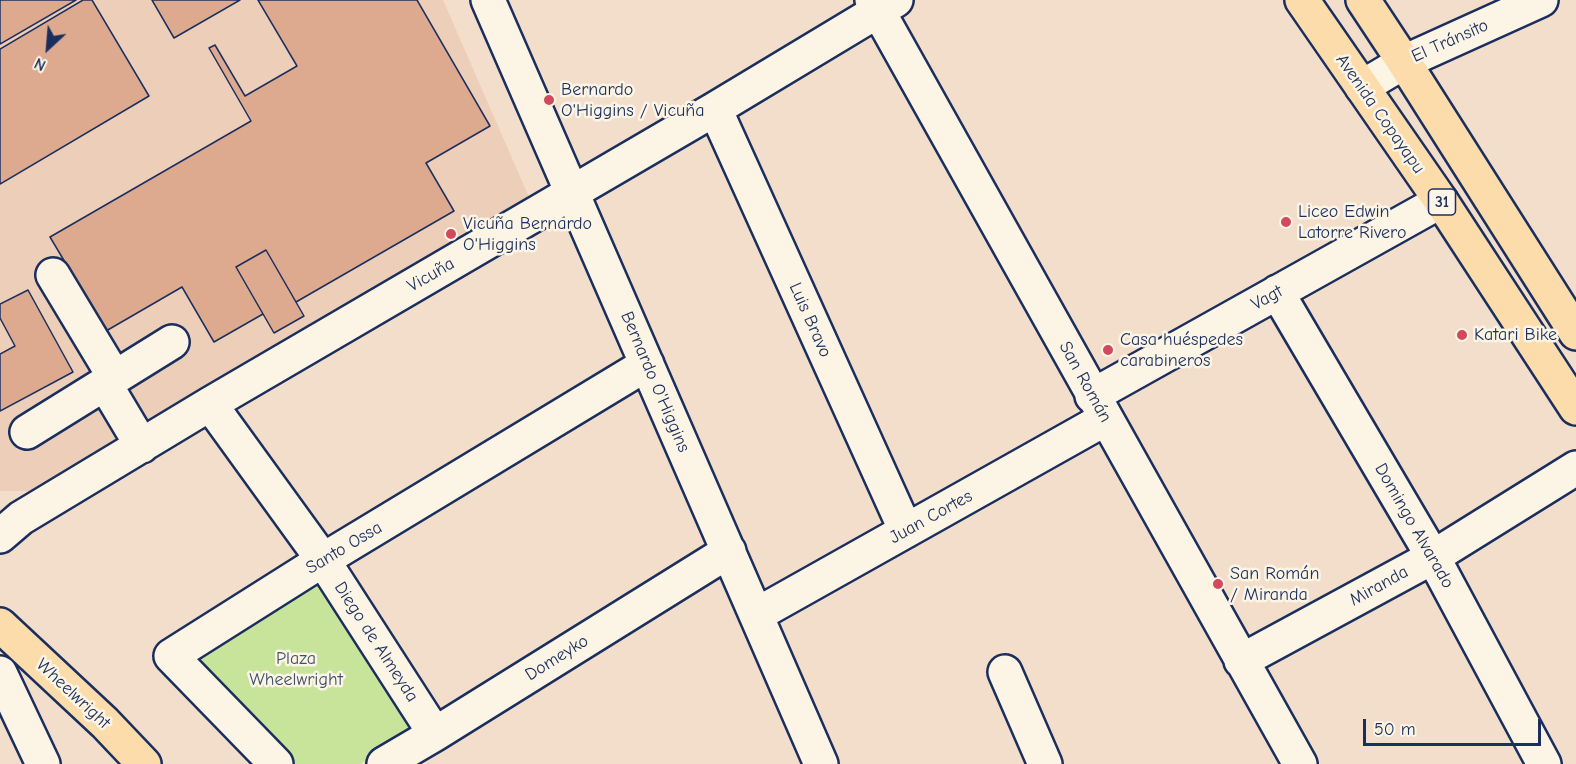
<!DOCTYPE html>
<meta charset="utf-8">
<style>
body{margin:0}
#map{position:relative;width:1576px;height:764px;overflow:hidden;background:#f3decb;font-family:"Comic Neue",sans-serif}
canvas{display:block}
.north{position:absolute;left:18px;top:18px;width:60px;height:60px;-webkit-text-stroke:4px #fcf5e5;paint-order:stroke;rotate:206deg;font-size:16px;font-weight:700;line-height:24px;text-align:center;color:#1b2f5e}
.north::after{content:'';display:block;margin:auto;width:21px;height:27px;background:#1b2f5e;clip-path:polygon(50% 0,100% 100%,50% 72%,0 100%)}
.scale{position:absolute;left:1363px;top:719px;width:178px;height:27px;box-sizing:border-box;border:3px solid #1b2f5e;border-top:0;padding-left:8px;font-size:18px;line-height:21px;white-space:nowrap;color:#1b2f5e;-webkit-text-stroke:4px #fcf5e5;paint-order:stroke}
</style>
<div id="map">
<canvas width="1576" height="764"></canvas>
<div class="north">N</div>
<div class="scale">50 m</div>
</div>
<script>
const ctx = document.querySelector('canvas').getContext('2d');
ctx.lineJoin = 'round';
function paint(path, color) { ctx.fillStyle = color; ctx.fill(path, 'evenodd'); }
const toPath = rows => new Path2D(rows.map(r => 'M' + r).join(''));
function strokePath(path, color, width, dash) { ctx.strokeStyle = color; ctx.lineWidth = width; ctx.lineCap = dash ? 'butt' : 'round'; ctx.setLineDash(dash || []); ctx.stroke(path); }
function write(font, color, halo, rows, align = 'center') {
  ctx.font = font + ' "Comic Neue",sans-serif'; ctx.lineWidth = 5; ctx.setLineDash([]); ctx.textBaseline = 'middle'; ctx.strokeStyle = halo; ctx.fillStyle = color; for (const [text, x, y, turn = 0] of rows) {
    ctx.save(); ctx.translate(x, y); ctx.rotate((+turn || 0) * Math.PI / 180); ctx.textAlign = isNaN(turn) ? turn : align; if (halo) ctx.strokeText(text, 0, 0); ctx.fillText(text, 0, 0); ctx.restore();
  }
}
paint(toPath([
 [0,0,443,0,532,204,34,491,0,491]
]), '#ecceb9');
paint(toPath([
 [316,573,418,729,360,764,291,764,187,654]
]), '#c8e49b');
const building = toPath([
 [0,0,76,0,0,44,0,0],
 [83,0,92,0,149,96,0,184,0,49,83,0],
 [152,0,240,0,174,38,152,0],
 [258,0,417,0,490,126,426,163,454,211,296,302,266,250,236,267,263,314,214,342,182,287,106,331,50,237,251,121,209,48,215,45,245,96,297,66,258,0],
 [266,250,304,316,274,333,236,267,266,250],
 [28,290,73,372,0,411,0,354,15,346,0,318,0,304,28,290]
]);
paint(building, '#ddaa8f');
strokePath(building, '#1b2f5e', 1.5);
const minor = toPath([
 [488,0,821,764],
 [872,0,1300,764],
 [1362,87,1404,62,1541,0],
 [715,109,906,531],
 [53,275,115,378],
 [1277,292,1433,557,1544,764],
 [105,384,142,446],
 [1092,396,1441,201],
 [210,404,323,560,435,734],
 [27,432,172,342],
 [0,536,21,518,210,404,715,109,896,0],
 [756,615,1105,419],
 [1241,661,1433,557,1576,468],
 [1005,672,1045,764],
 [0,673,43,764],
 [276,764,171,656,323,560,647,364],
 [384,764,435,734,729,551]
]);
const major = toPath([
 [0,625,105,723,144,764]
]);
const highway = toPath([
 [1302,0,1441,201,1576,408],
 [1363,0,1404,62,1576,333]
]);
strokePath(minor, '#1b2f5e', 38);
strokePath(major, '#1b2f5e', 38);
strokePath(highway, '#1b2f5e', 38);
strokePath(minor, '#fcf5e5', 33);
strokePath(major, '#fddcac', 33);
strokePath(highway, '#fddcac', 33);
for (const [x, y, r, color] of [
 [549,100,6,"#d1495b"],
 [1286,222,6,"#d1495b"],
 [451,234,6,"#d1495b"],
 [1462,335,6,"#d1495b"],
 [1108,350,6,"#d1495b"],
 [1218,584,6,"#d1495b"]
]) { const dot = new Path2D(); dot.arc(x, y, r, 0, 2 * Math.PI); ctx.fillStyle = color; ctx.fill(dot); strokePath(dot, '#fcf5e5', 2); }
for (const [x, y, w] of [
 [1442,202,27]
]) { const box = new Path2D(); box.roundRect(x - w / 2, y - 13, w, 26, 4.5); ctx.fillStyle = '#fcf5e5'; ctx.fill(box); strokePath(box, '#1b2f5e', 1.5); }
write('bold 16px', '#1b2f5e', null, [
 ["31",1442,202]
]);
write('18px', '#1b2f5e', '#fcf5e5', [
 ["El Tránsito",1450,41,-24],
 ["Avenida Copayapu",1380,114,55],
 ["Vicuña",431,275,-30],
 ["Vagt",1267,298,-29],
 ["Luis Bravo",810,320,66],
 ["Bernardo O'Higgins",655,382,67],
 ["San Román",1085,382,61],
 ["Juan Cortes",931,517,-29],
 ["Domingo Alvarado",1414,526,60],
 ["Santo Ossa",344,548,-31],
 ["Miranda",1379,586,-29],
 ["Diego de Almeyda",376,642,57],
 ["Domeyko",557,658,-32],
 ["Wheelwright",73,694,43]
]);
write('18px', '#1b2f5e', '#fcf5e5', [
 ["Bernardo",561,90],
 ["O'Higgins / Vicuña",561,111],
 ["Liceo Edwin",1298,212],
 ["Latorre Rivero",1298,233],
 ["Vicuña Bernardo",463,224],
 ["O'Higgins",463,245],
 ["Katari Bike",1474,335],
 ["Casa huéspedes",1120,340],
 ["carabineros",1120,361],
 ["San Román",1230,574],
 ["/ Miranda",1230,595]
], 'left');
write('18px', '#3e536a', '#fcf5e5', [
 ["Plaza",296,659],
 ["Wheelwright",296,680]
]);
</script>
